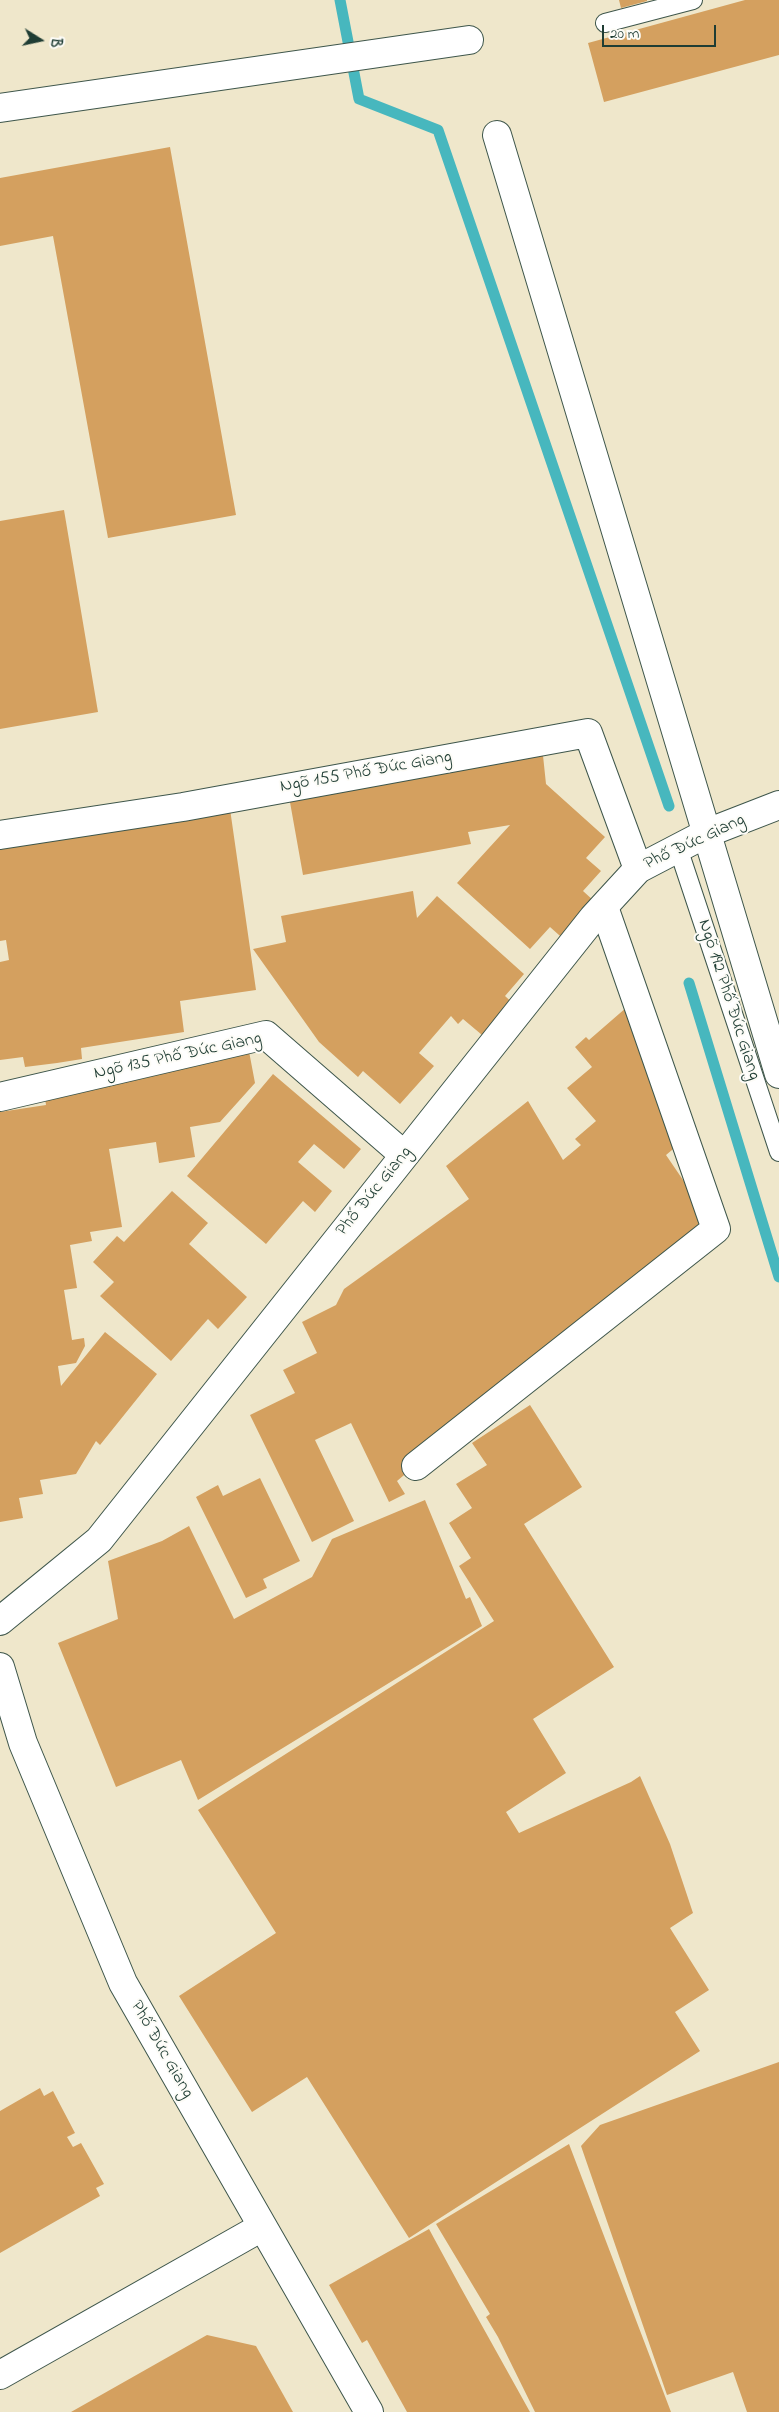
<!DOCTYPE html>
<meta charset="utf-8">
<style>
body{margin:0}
#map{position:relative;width:779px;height:2412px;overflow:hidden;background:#efe7cb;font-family:"Indie Flower",sans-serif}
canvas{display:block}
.north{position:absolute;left:15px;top:15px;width:50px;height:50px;-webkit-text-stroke:4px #fdfcf7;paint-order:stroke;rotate:100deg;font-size:14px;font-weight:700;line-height:20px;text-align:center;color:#1f3d34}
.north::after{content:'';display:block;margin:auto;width:18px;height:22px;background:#1f3d34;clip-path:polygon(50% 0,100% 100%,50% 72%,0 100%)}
.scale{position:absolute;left:602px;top:25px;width:114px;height:22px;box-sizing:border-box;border:2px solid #1f3d34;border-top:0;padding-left:6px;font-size:15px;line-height:18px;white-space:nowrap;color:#1f3d34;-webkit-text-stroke:4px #fdfcf7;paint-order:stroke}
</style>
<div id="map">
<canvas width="779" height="2412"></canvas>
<div class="north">B</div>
<div class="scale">20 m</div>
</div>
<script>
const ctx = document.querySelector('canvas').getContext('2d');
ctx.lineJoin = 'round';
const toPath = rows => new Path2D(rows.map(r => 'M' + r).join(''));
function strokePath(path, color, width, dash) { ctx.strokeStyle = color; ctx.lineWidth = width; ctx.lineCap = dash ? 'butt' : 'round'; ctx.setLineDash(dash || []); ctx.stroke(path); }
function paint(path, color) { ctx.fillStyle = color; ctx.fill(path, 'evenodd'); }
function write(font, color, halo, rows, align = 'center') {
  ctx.font = font + ' "Indie Flower",sans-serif'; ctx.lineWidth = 4; ctx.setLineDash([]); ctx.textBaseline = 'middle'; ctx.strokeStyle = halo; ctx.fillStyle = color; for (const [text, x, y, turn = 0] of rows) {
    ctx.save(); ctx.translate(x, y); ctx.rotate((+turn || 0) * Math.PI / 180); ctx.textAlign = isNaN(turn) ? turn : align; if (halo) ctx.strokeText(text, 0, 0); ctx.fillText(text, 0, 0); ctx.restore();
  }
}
strokePath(toPath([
 [340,0,359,99,438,130,669,806],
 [689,983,779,1277]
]), '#47b7be', 11);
paint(toPath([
 [619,0,647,0,647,1,621,8],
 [745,0,779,0,779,55,604,102,588,43],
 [170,147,236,515,108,538,53,236,0,246,0,178],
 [64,510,98,712,0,729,0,521],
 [542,746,546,784,605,837,586,858,601,871,583,891,594,901,568,943,550,927,530,949,457,883,510,825,468,832,471,844,303,875,288,791],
 [229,802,256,990,180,1001,184,1032,81,1048,82,1059,57,1063,25,1067,23,1057,0,1060,0,962,9,960,6,940,0,941,0,839],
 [413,891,417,918,437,896,524,974,505,996,517,1007,488,1040,463,1019,458,1024,451,1016,419,1053,434,1066,400,1104,363,1071,358,1077,319,1042,253,949,286,942,281,916],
 [627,1007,678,1145,666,1155,698,1202,710,1230,462,1426,397,1481,405,1494,389,1502,351,1423,315,1440,354,1521,312,1542,250,1415,295,1393,283,1370,317,1353,302,1322,336,1305,344,1289,469,1199,446,1166,528,1101,563,1160,581,1145,575,1139,596,1121,567,1088,592,1067,575,1047,586,1037,589,1040],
 [248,1046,255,1083,220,1122,190,1127,195,1157,159,1163,156,1142,109,1149,122,1227,90,1232,92,1241,70,1245,77,1288,64,1290,72,1340,84,1338,85,1346,76,1363,58,1366,61,1386,105,1332,157,1374,100,1445,96,1441,76,1474,40,1480,43,1494,19,1498,23,1518,0,1522,0,1112,46,1105,45,1098],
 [273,1074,361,1149,344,1169,314,1144,298,1162,332,1191,315,1212,303,1201,266,1244,187,1176],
 [172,1191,208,1223,189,1244,247,1297,218,1329,208,1319,171,1361,100,1296,114,1282,93,1262,117,1236,124,1242],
 [530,1405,582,1487,524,1524,614,1667,533,1719,566,1773,506,1812,519,1833,631,1782,640,1776,670,1844,693,1913,670,1928,709,1990,675,2012,700,2051,409,2238,307,2077,252,2112,179,1996,276,1933,198,1810,494,1621,459,1566,471,1558,449,1523,472,1508,456,1484,487,1465,472,1443],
 [260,1478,300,1561,263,1579,267,1588,246,1598,196,1497,218,1485,223,1496],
 [425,1500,466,1599,470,1597,482,1626,198,1800,181,1760,116,1787,58,1643,118,1619,108,1561,162,1541,189,1526,234,1619,312,1577,332,1539],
 [779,2062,779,2412,747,2412,733,2372,667,2395,581,2146,600,2125],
 [40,2088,44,2096,53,2091,75,2133,67,2137,73,2147,81,2143,104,2184,96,2188,100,2196,0,2253,0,2111],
 [569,2144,671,2412,535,2412,498,2337,486,2317,490,2314,436,2224],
 [429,2229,461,2288,530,2412,407,2412,367,2340,362,2343,329,2285],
 [207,2335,256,2346,293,2412,71,2412]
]), '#d4a05f');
const service = toPath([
 [605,23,693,0],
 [678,848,779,1152]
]);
const minor = toPath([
 [0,108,469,40],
 [497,135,779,1074],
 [0,835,183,807,588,733,638,869],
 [0,1097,266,1035,404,1155],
 [416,1466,716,1229,604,907],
 [0,2375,262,2227]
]);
const tertiary = toPath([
 [0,1621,99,1540,593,918,638,869,707,833,779,805],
 [0,1667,23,1743,123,1983,369,2412]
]);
strokePath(service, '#3e564b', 20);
strokePath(minor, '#3e564b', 30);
strokePath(tertiary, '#3e564b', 30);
strokePath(service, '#fff', 18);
strokePath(minor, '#fff', 28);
strokePath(tertiary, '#fff', 28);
write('18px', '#1f3d34', '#fdfcf7', [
 ["Ngõ 155 Phố Đức Giang",366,773,-10],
 ["Phố Đức Giang",695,843,-25],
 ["Ngõ 192 Phố Đức Giang",728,1000,72],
 ["Ngõ 135 Phố Đức Giang",178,1057,-12],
 ["Phố Đức Giang",375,1192,-51],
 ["Phố Đức Giang",161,2050,60]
]);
</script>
